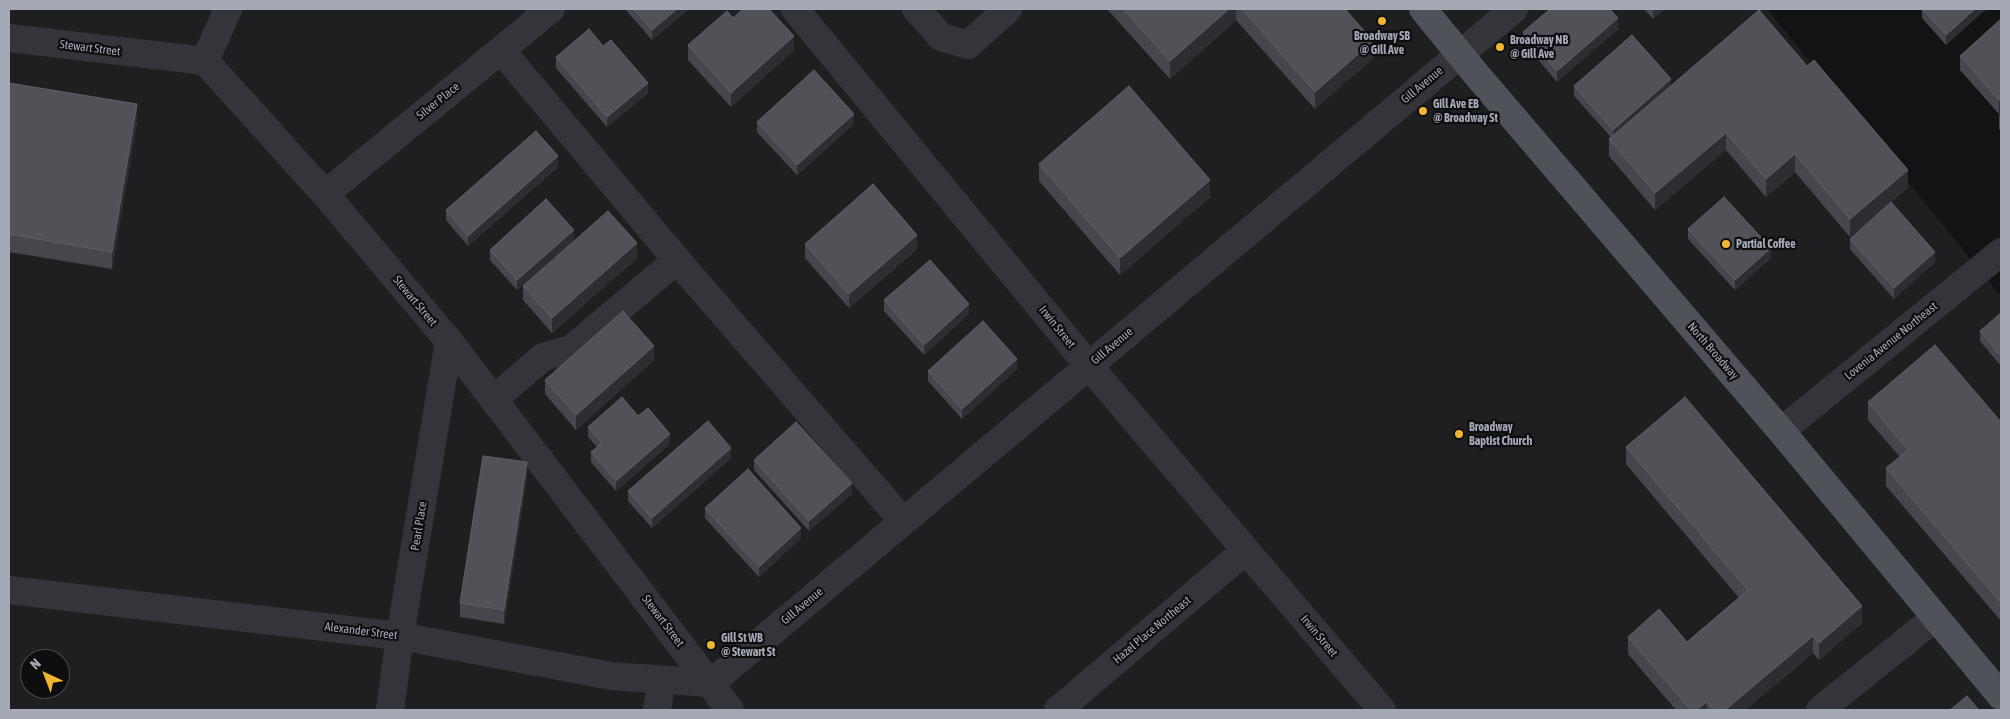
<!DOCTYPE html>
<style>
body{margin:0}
#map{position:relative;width:2010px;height:719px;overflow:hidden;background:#131315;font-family:"Asap Condensed",sans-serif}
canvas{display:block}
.frame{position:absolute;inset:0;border:10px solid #a5a9b5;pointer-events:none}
.north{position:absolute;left:20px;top:649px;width:50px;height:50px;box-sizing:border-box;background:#0e0e10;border:1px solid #4a4c52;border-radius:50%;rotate:317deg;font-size:14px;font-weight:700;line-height:20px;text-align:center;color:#a5a9b5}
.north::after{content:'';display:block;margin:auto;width:18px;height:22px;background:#f0b631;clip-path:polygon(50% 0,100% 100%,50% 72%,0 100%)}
</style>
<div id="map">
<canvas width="2010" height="719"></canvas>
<div class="frame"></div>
<div class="north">N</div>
</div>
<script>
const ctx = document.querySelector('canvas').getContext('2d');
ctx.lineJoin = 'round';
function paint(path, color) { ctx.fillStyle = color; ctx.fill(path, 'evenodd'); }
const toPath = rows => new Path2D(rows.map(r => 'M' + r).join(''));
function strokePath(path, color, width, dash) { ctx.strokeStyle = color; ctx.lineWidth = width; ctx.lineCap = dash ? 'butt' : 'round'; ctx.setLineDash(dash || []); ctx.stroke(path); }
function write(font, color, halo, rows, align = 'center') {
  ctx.font = font + ' "Asap Condensed",sans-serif'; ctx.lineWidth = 4.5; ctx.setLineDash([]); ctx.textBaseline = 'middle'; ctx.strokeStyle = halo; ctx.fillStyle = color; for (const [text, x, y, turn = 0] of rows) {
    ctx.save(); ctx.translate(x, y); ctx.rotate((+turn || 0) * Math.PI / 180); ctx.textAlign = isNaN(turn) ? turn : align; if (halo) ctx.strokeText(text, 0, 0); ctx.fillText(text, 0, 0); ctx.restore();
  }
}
paint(toPath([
 [9,9,1767,9,2001,296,2001,710,9,710],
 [30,659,60,659,60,689,30,689]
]), '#1f1f22');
strokePath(toPath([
 [795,9,1089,366,1382,710],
 [916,9,941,37,968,45,1008,9],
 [9,38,205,61,325,194,449,341,730,710],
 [501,50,677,260,903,521],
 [205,61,228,9],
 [325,194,551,9],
 [494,399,543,357,571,349,677,260],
 [1781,431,2001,252],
 [9,590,400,636,611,676,711,683,1514,9],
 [390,710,400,636,449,341],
 [657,710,662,680],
 [1058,710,1245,551],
 [1820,710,1935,618]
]), '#34353a', 28);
strokePath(toPath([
 [1423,9,1476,74,1781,431,2001,696]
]), '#505259', 28);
paint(toPath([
 [625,9,689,9,652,40],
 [1107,9,1345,9,1373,58,1315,109,1236,20,1170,79],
 [1644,9,1665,9,1653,19],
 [1922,9,1986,9,1946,45,1922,18],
 [2001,19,2001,112,1999,114,1960,70,1960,56],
 [1618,29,1557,82,1523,42,1523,32],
 [688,45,794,50,731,107,688,60],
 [603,46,648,93,607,127,556,68,556,57],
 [9,83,137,122,112,269,9,252],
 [1574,86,1671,86,1908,187,1850,237,1795,172,1766,197,1726,150,1655,210,1609,156,1609,139,1611,137,1574,96],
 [2001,113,2001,132,1999,129,1999,115],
 [757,122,854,124,797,175,757,132],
 [1039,164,1210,197,1120,275,1039,181],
 [558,167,468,246,446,220,446,210],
 [1688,229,1771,258,1735,290,1688,239],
 [1850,239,1935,262,1894,299,1850,249],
 [574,240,517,290,490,260,490,250],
 [805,244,917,249,849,308,805,258],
 [637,258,552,333,523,300,523,286],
 [884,300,969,314,924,355,884,311],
 [2001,313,2001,366,1980,341,1980,331],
 [654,360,576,430,545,394,545,380],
 [1017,369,962,419,928,381,928,371],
 [1868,402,2001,422,2001,621,1886,486,1886,468,1900,457,1868,420],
 [638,416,670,444,616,491,591,462,591,452,597,447,588,437,588,427],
 [1626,447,1862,623,1819,660,1813,653,1745,710,1676,710,1628,654,1628,637,1687,642,1739,598,1626,464],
 [731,458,652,528,628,501,628,491],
 [754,460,852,494,809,531,754,470],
 [527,477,504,624,460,617,460,603],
 [705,508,801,538,759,577,705,518]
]), '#46474d');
paint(toPath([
 [677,9,689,9,652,40,652,30],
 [1229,9,1236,9,1236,20,1170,79,1170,61],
 [1653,9,1665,9,1653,19],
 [1975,9,1986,9,1946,45,1946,35],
 [1618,18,1618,29,1557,82,1557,71],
 [794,36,794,50,731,107,731,93],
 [1373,41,1373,58,1315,109,1315,92],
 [1671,79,1671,89,1613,140,1613,130],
 [648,83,648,93,607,127,607,117],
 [2001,98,2001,112,1999,114,1999,100],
 [137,104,137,122,112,269,112,252],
 [854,114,854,124,797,175,797,165],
 [1726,133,1726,150,1655,210,1655,193],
 [1795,154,1795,172,1766,197,1766,179],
 [558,156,558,167,468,246,468,236],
 [1908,170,1908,187,1850,237,1850,219],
 [1210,180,1210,197,1120,275,1120,258],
 [574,230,574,240,517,290,517,280],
 [917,235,917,249,849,308,849,294],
 [637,243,637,258,552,333,552,318],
 [1771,248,1771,258,1735,290,1735,280],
 [1935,252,1935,262,1894,299,1894,288],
 [969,304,969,314,924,355,924,345],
 [654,346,654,360,576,430,576,415],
 [1017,359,1017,369,962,419,962,409],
 [670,434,670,444,616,491,616,481],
 [731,448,731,458,652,528,652,518],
 [527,462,527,477,504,624,504,610],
 [852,483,852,494,809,531,809,521],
 [801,528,801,538,759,577,759,567],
 [1862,606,1862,623,1819,660,1819,643],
 [1813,636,1813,653,1745,710,1725,710],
 [1707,702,1707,710,1696,710]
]), '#2d2e32');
const building = toPath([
 [634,9,677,9,652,30,634,9],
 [743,9,769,9,794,36,731,93,688,45,727,11,733,18,743,9],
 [1123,9,1229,9,1170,61,1123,9],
 [1242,9,1345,9,1373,41,1315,92,1242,9],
 [1550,9,1610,9,1618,18,1557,71,1523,32,1550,9],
 [1922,9,1975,9,1946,35,1922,9],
 [1759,10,1807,66,1814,60,1908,170,1850,219,1795,154,1766,179,1726,133,1655,193,1609,139,1759,10],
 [2001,19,2001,98,1999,100,1960,56,2001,19],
 [589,29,603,46,611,40,648,83,607,117,556,57,589,29],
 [1632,35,1671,79,1613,130,1574,86,1632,35],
 [814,70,854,114,797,165,757,122,814,70],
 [9,83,137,104,112,252,9,234,9,83],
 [1129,86,1210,180,1120,258,1039,164,1129,86],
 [536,131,558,156,468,236,446,210,536,131],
 [873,184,917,235,849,294,805,244,873,184],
 [1724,197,1771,248,1735,280,1688,229,1724,197],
 [546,199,574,230,517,280,490,250,546,199],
 [1891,202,1935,252,1894,288,1850,239,1891,202],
 [608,211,637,243,552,318,523,286,608,211],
 [930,260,969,304,924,345,884,300,930,260],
 [623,311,654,346,576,415,545,380,623,311],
 [2001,313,2001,356,1980,331,2001,313],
 [983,321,1017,359,962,409,928,371,983,321],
 [1935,345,2001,422,2001,603,1886,468,1908,450,1868,402,1935,345],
 [622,397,638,416,648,408,670,434,616,481,591,452,602,443,588,427,622,397],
 [1685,397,1862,606,1819,643,1813,636,1725,710,1714,710,1707,702,1696,710,1691,710,1628,637,1659,609,1687,642,1748,590,1626,447,1685,397],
 [708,421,731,448,652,518,628,491,708,421],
 [796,422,852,483,809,521,754,460,796,422],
 [483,456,527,462,504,610,460,603,483,456],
 [748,469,801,528,759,567,705,508,748,469],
 [1967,696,1979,710,1950,710,1967,696]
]);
paint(building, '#505258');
strokePath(building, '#5e6067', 1);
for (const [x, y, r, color] of [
 [1382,21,5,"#f0b631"],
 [1500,47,5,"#f0b631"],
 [1423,111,5,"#f0b631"],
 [1726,244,5,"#f0b631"],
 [1459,434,5,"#f0b631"],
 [711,645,5,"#f0b631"]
]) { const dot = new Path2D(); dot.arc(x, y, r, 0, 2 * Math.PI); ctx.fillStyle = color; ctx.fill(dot); strokePath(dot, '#0e0e10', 2); }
write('bold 12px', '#a5a9b5', '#0e0e10', [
 ["Broadway SB",1382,36,"center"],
 ["@ Gill Ave",1382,50,"center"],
 ["Broadway NB",1510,40],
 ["@ Gill Ave",1510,54],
 ["Gill Ave EB",1433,104],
 ["@ Broadway St",1433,118],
 ["Partial Coffee",1736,244],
 ["Broadway",1469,427],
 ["Baptist Church",1469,441],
 ["Gill St WB",721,638],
 ["@ Stewart St",721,652]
], 'left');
write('12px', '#a5a9b5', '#0e0e10', [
 ["Stewart Street",90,48,7],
 ["Gill Avenue",1422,85,-40],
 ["Silver Place",438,101,-39],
 ["Stewart Street",415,301,50],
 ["Irwin Street",1057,327,51],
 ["Lovenia Avenue Northeast",1891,341,-39],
 ["Gill Avenue",1112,346,-40],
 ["North Broadway",1713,351,49],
 ["Pearl Place",419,526,-81],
 ["Gill Avenue",802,606,-40],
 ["Stewart Street",663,621,53],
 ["Hazel Place Northeast",1152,630,-40],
 ["Alexander Street",361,631,7],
 ["Irwin Street",1319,636,50]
]);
</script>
